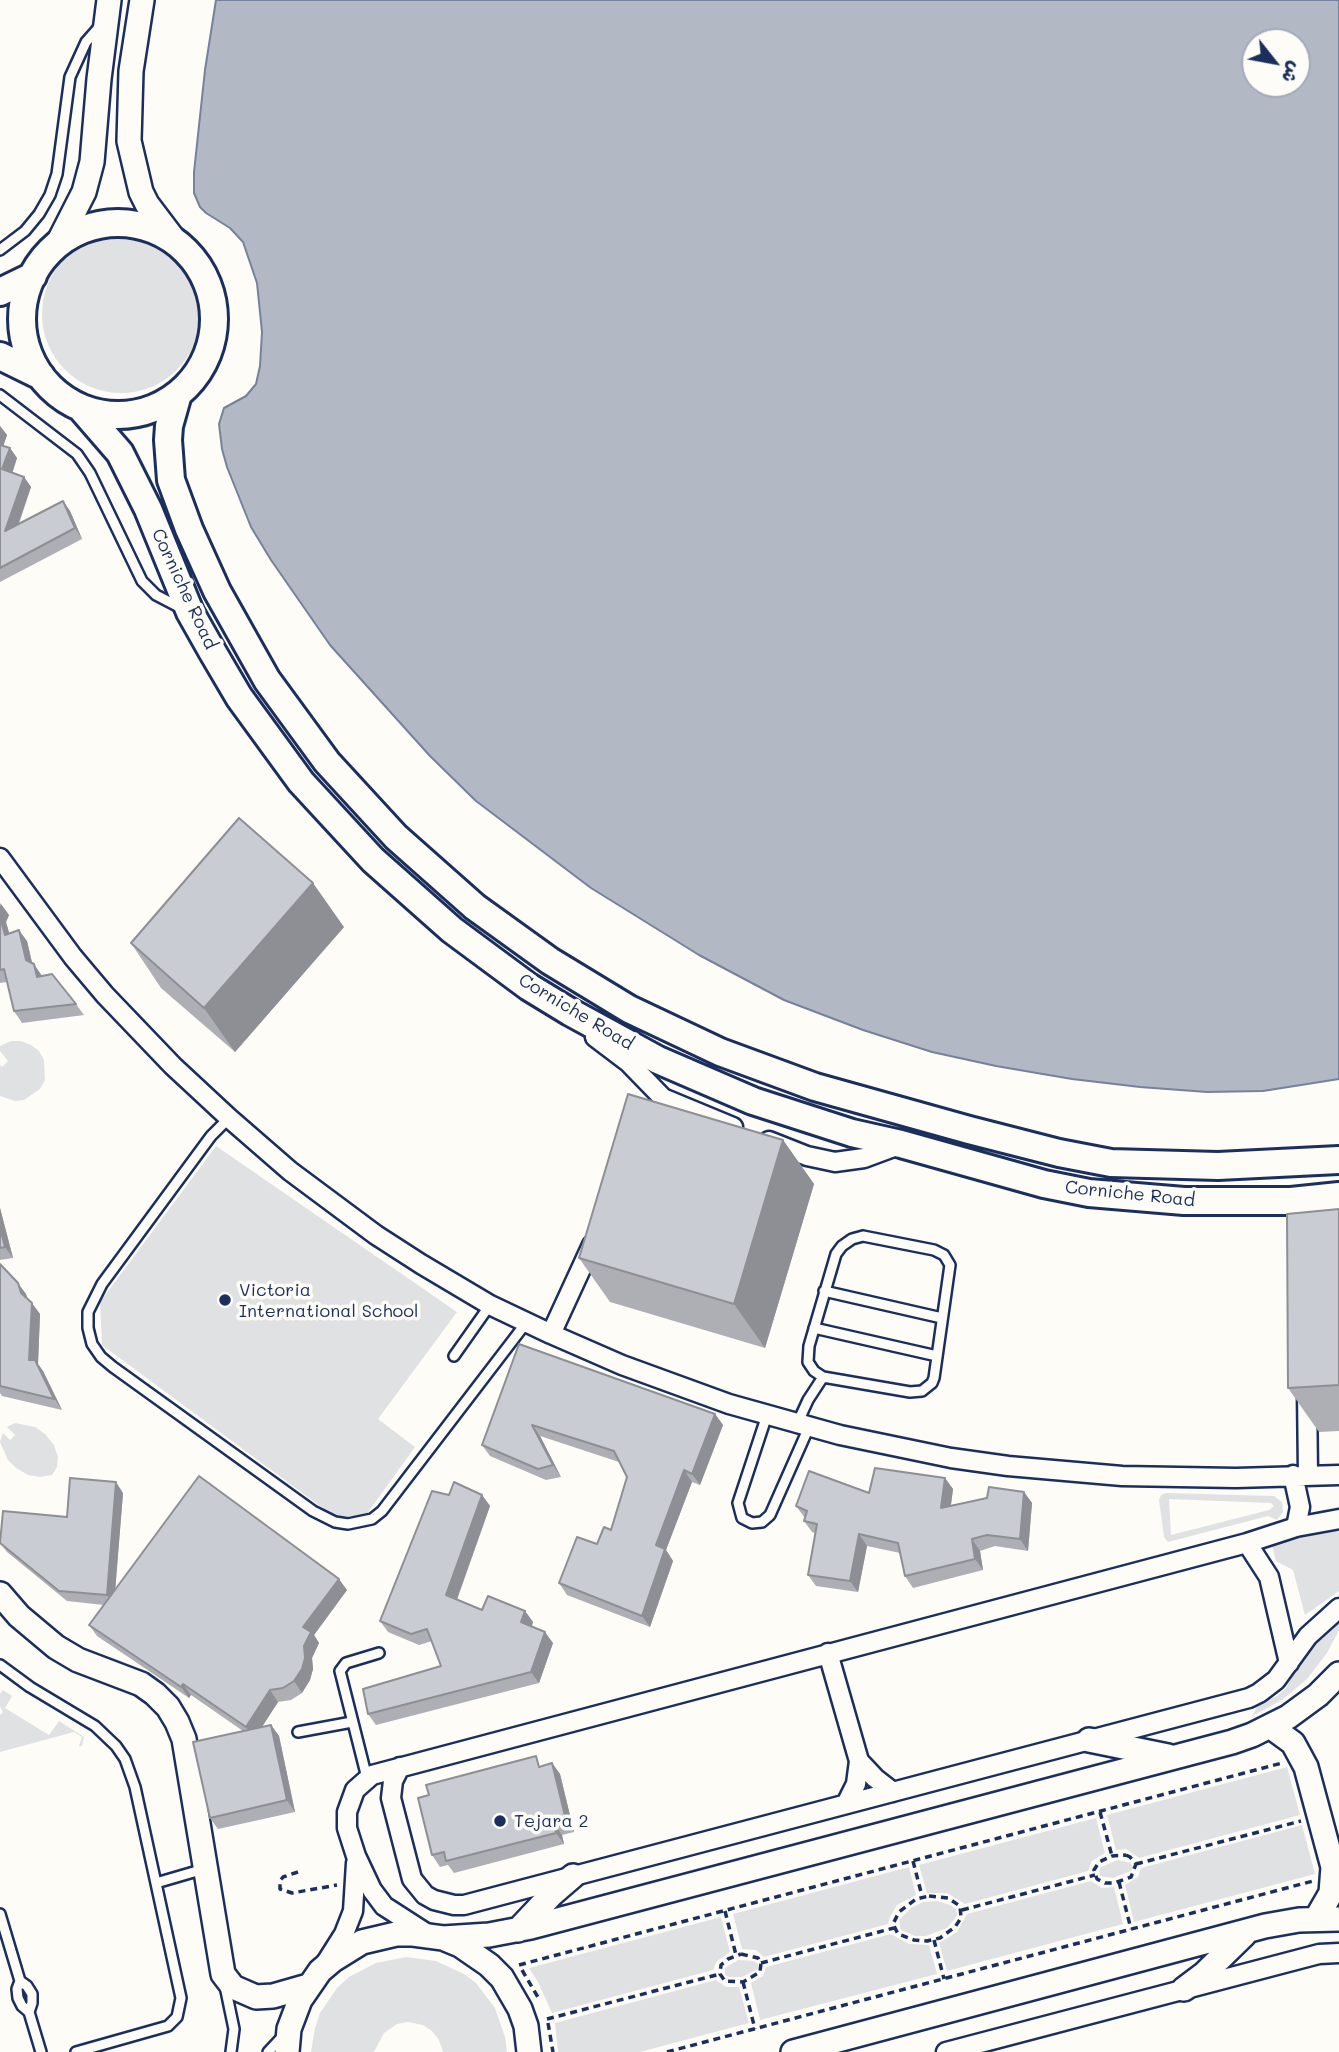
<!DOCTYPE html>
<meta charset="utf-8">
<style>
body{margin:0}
#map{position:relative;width:1339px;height:2052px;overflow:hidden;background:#fdfcf7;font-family:Mali,"Playpen Sans Arabic",sans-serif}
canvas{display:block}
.north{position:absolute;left:1241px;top:28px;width:70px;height:70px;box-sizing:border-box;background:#fdfcf7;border:2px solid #a3aaba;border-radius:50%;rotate:121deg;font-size:19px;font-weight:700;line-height:28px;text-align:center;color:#1b2f5e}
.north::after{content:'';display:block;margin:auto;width:24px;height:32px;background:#1b2f5e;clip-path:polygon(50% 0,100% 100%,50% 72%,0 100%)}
</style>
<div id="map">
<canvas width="1339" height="2052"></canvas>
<div class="north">ش</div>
</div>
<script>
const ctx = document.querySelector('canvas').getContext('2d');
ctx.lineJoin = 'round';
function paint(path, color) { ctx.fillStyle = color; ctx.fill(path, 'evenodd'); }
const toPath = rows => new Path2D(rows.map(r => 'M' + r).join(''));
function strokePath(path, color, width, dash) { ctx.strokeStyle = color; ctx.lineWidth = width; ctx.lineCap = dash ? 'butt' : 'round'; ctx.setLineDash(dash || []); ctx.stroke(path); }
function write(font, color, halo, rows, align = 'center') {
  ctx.font = font + ' Mali,sans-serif'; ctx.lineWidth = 7; ctx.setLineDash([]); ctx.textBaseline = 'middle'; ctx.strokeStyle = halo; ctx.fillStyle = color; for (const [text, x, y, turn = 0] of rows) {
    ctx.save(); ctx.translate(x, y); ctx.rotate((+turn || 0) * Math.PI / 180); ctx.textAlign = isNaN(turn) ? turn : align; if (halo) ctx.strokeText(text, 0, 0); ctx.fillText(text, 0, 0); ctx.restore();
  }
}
paint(toPath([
 '42 314a79 79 0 1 1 158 0a79 79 0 1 1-158 0Z',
 [11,1041,21,1041,31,1045,39,1051,44,1060,45,1080,40,1089,24,1100,15,1101,0,1096,0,1065,2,1067,8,1061,0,1051,0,1046],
 [216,1146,457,1312,378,1419,415,1447,366,1515,341,1517,328,1512,102,1345,100,1302],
 [15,1423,35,1427,45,1434,54,1445,58,1457,57,1467,52,1475,40,1477,28,1475,16,1468,8,1460,0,1442,3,1433,10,1440,15,1435,7,1427],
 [1166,1493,1274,1496,1282,1502,1283,1512,1277,1520,1268,1516,1168,1542,1164,1537,1159,1500,1161,1495],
 [1169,1499,1271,1503,1274,1506,1269,1510,1171,1535],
 [1339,1528,1339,1591,1305,1615,1293,1570,1276,1561,1272,1545],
 [1339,1622,1339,1630,1327,1653,1307,1679,1282,1700,1252,1716,1258,1705,1277,1696,1285,1689,1309,1648,1318,1638],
 [3,1690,12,1696,5,1708,49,1735,59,1721,84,1737,82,1746,79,1746,82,1737,74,1732,0,1752,0,1715,3,1712,0,1706,0,1694],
 [1287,1767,1300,1815,1139,1858,1126,1849,1116,1850,1107,1815],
 [1096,1818,1105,1853,1092,1861,1088,1871,965,1904,947,1893,927,1893,919,1865],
 [1302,1825,1315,1874,1134,1922,1125,1885,1138,1877,1141,1868],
 [1118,1860,1131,1863,1133,1867,1131,1871,1113,1878,1100,1876,1099,1871,1101,1867],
 [909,1867,916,1895,897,1905,890,1917,888,1924,764,1957,756,1950,742,1949,733,1914],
 [1091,1881,1102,1888,1114,1887,1123,1924,947,1971,939,1943,957,1932,967,1914],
 [937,1901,950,1905,956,1909,957,1916,947,1928,926,1936,915,1936,901,1930,899,1920,911,1908,923,1902],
 [721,1917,730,1952,717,1961,713,1970,552,2013,538,1982,529,1968],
 [891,1934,909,1944,929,1945,937,1974,760,2020,751,1983,763,1976,766,1967],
 [406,1957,436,1961,464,1974,476,1983,495,2008,505,2037,507,2052,443,2052,439,2040,432,2031,423,2025,408,2022,397,2024,384,2033,374,2052,311,2052,315,2028,320,2013,337,1988,349,1977,376,1963],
 [738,1960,754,1961,758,1964,758,1969,742,1977,729,1977,725,1975,725,1968],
 [716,1980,726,1987,739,1987,749,2023,640,2052,558,2052,555,2023]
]), '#e0e1e3');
const water = toPath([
 [216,0,1339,0,1339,1079,1263,1091,1207,1092,1140,1087,1072,1079,996,1066,932,1052,863,1030,784,1000,699,955,591,888,476,801,430,756,330,645,271,560,251,527,227,467,222,449,219,424,224,408,246,396,256,384,260,366,262,332,257,283,243,242,230,228,206,213,200,207,194,193,194,172,205,70,216,0],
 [1255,42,1297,42,1297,84,1255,84,1255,42]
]);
paint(water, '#b3b8c5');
strokePath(water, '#76819c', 2);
const service = toPath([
 [0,250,25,231,39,214,50,195,57,174,70,77,86,42,101,25],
 [0,395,77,454,90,473,142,581,156,595,181,608],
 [229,1118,211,1136,102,1284,88,1312,88,1328,92,1344,101,1357,113,1367,313,1511,335,1522,348,1524,372,1519,382,1511,526,1323],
 [863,1236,934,1250,944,1255,950,1265,934,1378,932,1383,922,1391,910,1392,823,1377,814,1371,808,1362,809,1346,836,1254,842,1246,852,1239,863,1236],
 [824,1291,942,1318],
 [814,1328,937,1356],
 [454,1356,490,1305],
 [767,1415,738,1503,742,1518,752,1523,762,1522,770,1515,809,1427],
 [797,1424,808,1400,823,1377],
 [0,1665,30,1687,95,1726,116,1746,125,1759,135,1787,181,1998,177,2017,168,2026,76,2052],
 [298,1732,352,1722],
 [367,1778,340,1671,346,1663,379,1653],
 [156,1883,204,1869],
 [0,1914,20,1981,17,1989,18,1998,22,2006,29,2012,41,2052],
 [20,1981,27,1986,32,1994,32,2003,29,2012],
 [225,1986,234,2029,231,2052],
 [268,2052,283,2036]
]);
const minor = toPath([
 [0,858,73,957,105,995,173,1066,229,1118,290,1171,376,1235,421,1264,490,1305,551,1334,622,1365,729,1404,840,1435,951,1458,1008,1466,1122,1476,1236,1478,1339,1475],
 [595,1037,628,1062,663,1098,733,1127],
 [769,1141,807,1156,835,1162,864,1158,899,1145],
 [551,1334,592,1245],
 [1307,1391,1308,1475],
 [1293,1475,1300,1507,1296,1527],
 [1247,1543,1269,1577,1289,1663],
 [828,1653,859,1761,856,1784,846,1804],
 [859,1761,875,1778,893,1792],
 [400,1767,393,1781,391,1798,412,1879,425,1895,434,1900,454,1905,464,1905,1249,1698,1259,1693,1276,1680,1308,1636,1339,1608],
 [429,1935,384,1906,372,1890,356,1856,347,1828,347,1812,355,1790,372,1775,1247,1543,1296,1527,1339,1519],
 [325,1964,344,1934,353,1911,356,1863],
 [946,2052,1319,1954,1339,1953]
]);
const tertiary = toPath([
 [142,0,131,71,129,141,141,192,147,204,175,241],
 [57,245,84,192,92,162,99,79,109,0],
 [0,1594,19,1616,56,1647,78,1660,141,1684,155,1694,168,1707,177,1722,184,1739,223,1974,233,1987,256,1997,273,1996,308,1986],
 [1271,1727,1293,1743,1306,1767,1333,1867,1331,1893,1316,1919],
 [1089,1740,1168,1756],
 [518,1930,551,1895,573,1876],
 [443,1938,489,1935,531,1927,1232,1742,1252,1735,1288,1717,1318,1695,1339,1674],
 [1184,1989,1204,1974,1244,1935],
 [287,2052,289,2029,300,2000,320,1971,333,1960,362,1942,396,1934,413,1934,443,1938,460,1945,489,1965,502,1978,520,2009,526,2026,529,2052],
 [793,2052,1265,1926,1299,1920,1339,1919]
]);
const secondary = toPath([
 '22 319a96 96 0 1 1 192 0a96 96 0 1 1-192 0Z',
 [0,292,33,276],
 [0,356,41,376],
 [178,394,169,426,168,440,171,480,189,529,217,591,267,680,327,762,396,837,475,907,550,961,629,1009,720,1052,815,1087,969,1130,1059,1153,1111,1163,1218,1166,1339,1160],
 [81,408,120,453,148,509,190,612,212,651,239,697,301,782,373,860,452,930,529,987,570,1012,658,1060,753,1101,852,1133,901,1144,1044,1184,1089,1193,1184,1201,1291,1201,1339,1196]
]);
strokePath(service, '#1b2f5e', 14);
strokePath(minor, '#1b2f5e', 23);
strokePath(tertiary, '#1b2f5e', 28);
strokePath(secondary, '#1b2f5e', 32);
strokePath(toPath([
 [1100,1812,1112,1856],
 [1126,1855,1130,1857,1136,1864,1131,1877,1114,1883,1105,1883,1097,1879,1094,1870,1099,1862,1112,1856,1126,1855],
 [913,1861,922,1896],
 [1136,1864,1301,1821],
 [298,1872,283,1877,280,1881,280,1889,292,1893,337,1885],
 [1119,1882,1131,1929],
 [929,1896,948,1898,960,1906,961,1918,955,1927,940,1938,927,1941,914,1940,898,1934,893,1924,899,1912,916,1899,929,1896],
 [962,1910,1095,1875],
 [725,1911,736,1955],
 [934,1940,944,1979],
 [741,1954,758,1958,761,1963,760,1972,743,1982,725,1981,720,1974,721,1965,728,1959,741,1954],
 [761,1963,894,1928],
 [519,1965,1282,1763],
 [522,1970,539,1999],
 [743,1982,755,2029],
 [547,2019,720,1974],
 [548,2023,553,2052],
 [667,2052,1313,1881]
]), '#1b2f5e', 3.5, [7, 5]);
strokePath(service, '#fdfcf7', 9);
strokePath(minor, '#fdfcf7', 18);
strokePath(tertiary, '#fdfcf7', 23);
strokePath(secondary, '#fdfcf7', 26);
paint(toPath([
 [0,426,7,435,3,446,10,448,17,458,12,473,24,477,31,487,19,524,63,501,70,511,82,539,0,582],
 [0,903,9,915,6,922,9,933,27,941,32,963,42,976,76,1004,84,1015,22,1023,14,1011,7,982,0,983],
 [344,927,235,1052,161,988,131,943],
 [783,1140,814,1184,765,1348,610,1302,579,1258],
 [0,1208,13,1258,0,1260],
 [1339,1209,1339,1431,1319,1432,1288,1388],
 [0,1264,26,1294,28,1299,40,1314,38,1364,43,1371,62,1410,2,1396,0,1393],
 [519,1344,715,1414,723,1425,700,1485,692,1482,666,1550,673,1561,650,1627,567,1595,559,1583,611,1530,627,1477,619,1462,540,1436,561,1477,546,1480,490,1456,482,1445],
 [945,1478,953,1489,951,1505,1024,1492,1032,1503,1028,1551,995,1546,980,1551,983,1570,913,1588,905,1576,900,1553,867,1546,858,1592,816,1586,808,1575,815,1533,812,1532,804,1521,805,1518,796,1506],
 [123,1493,115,1589,347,1590,314,1635,319,1643,312,1658,313,1669,310,1680,302,1693,291,1700,278,1702,262,1727,271,1725,279,1736,295,1812,218,1829,210,1818,243,1731,191,1695,189,1698,97,1636,89,1625,104,1605,67,1601,7,1552,0,1543,67,1517],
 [449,1495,482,1495,490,1506,457,1600,482,1610,525,1611,533,1622,532,1626,553,1643,539,1683,376,1725,368,1714,441,1666,432,1641,419,1645,388,1632,380,1621],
 [552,1763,560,1774,574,1832,562,1835,564,1844,454,1873,448,1865,440,1867,432,1855,543,1766]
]), '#adafb5');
paint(toPath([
 [0,426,7,435,1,453,0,452],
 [10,448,17,458,10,480,2,469],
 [24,477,31,487,12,541,5,531],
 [63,501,70,511,82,539,75,528],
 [313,883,344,927,235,1052,204,1008],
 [1,904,9,915,6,922,13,946,5,935,0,917,0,907],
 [19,930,27,941,34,971,26,960],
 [34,964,42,976,45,989,37,977],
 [783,1140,814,1184,765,1348,734,1304],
 [0,1208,13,1258,5,1247,0,1228],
 [18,1283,26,1294,29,1304,21,1293],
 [32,1303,40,1314,38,1364,43,1371,62,1410,29,1360],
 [715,1414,723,1425,700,1485,692,1474],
 [532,1425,540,1436,561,1477,553,1465],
 [684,1470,692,1482,666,1550,673,1561,650,1627,642,1616,656,1545],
 [945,1478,953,1489,949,1519,941,1508],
 [116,1482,123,1493,114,1606,107,1595],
 [1024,1492,1032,1503,1028,1551,1020,1539],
 [482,1495,490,1506,454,1607,446,1595],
 [859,1534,867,1546,858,1592,850,1581],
 [972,1539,980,1551,983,1570,975,1559],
 [339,1579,347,1590,314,1635,319,1643,312,1658,313,1669,310,1680,302,1693,294,1681,304,1646,303,1627],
 [525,1611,533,1622,529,1633,521,1622],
 [545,1632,553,1643,539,1683,531,1672],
 [183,1684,191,1695,189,1698,181,1687],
 [270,1690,278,1702,254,1739,246,1727],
 [271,1725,279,1736,295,1812,287,1800],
 [552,1763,560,1774,574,1832,566,1820],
 [554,1823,562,1835,564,1844,556,1833]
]), '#8d8f94');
const building = toPath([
 [0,445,10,448,2,469,24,477,5,531,63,501,75,528,0,568,0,445],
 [239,818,313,883,204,1008,131,943,239,818],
 [0,917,5,935,19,930,26,960,34,964,37,977,52,974,76,1004,14,1011,4,969,0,970,0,917],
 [628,1094,783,1140,734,1304,579,1258,628,1094],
 [1339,1209,1339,1385,1288,1388,1287,1214,1339,1209],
 [0,1228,5,1247,0,1248,0,1228],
 [0,1264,18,1283,21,1293,32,1303,29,1360,35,1360,54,1399,0,1386,0,1264],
 [519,1344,715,1414,692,1474,684,1470,656,1545,665,1549,642,1616,559,1583,577,1537,597,1544,604,1527,611,1530,627,1477,614,1451,532,1425,553,1465,538,1469,482,1445,519,1344],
 [875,1468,945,1478,941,1508,987,1498,989,1487,1024,1492,1020,1539,987,1535,972,1539,975,1559,905,1576,898,1543,859,1534,850,1581,808,1575,817,1524,804,1521,807,1511,796,1506,809,1471,869,1493,875,1468],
 [199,1476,339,1579,303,1627,311,1632,304,1646,305,1658,302,1669,294,1681,283,1688,270,1690,246,1727,183,1684,181,1687,89,1625,199,1476],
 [70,1478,116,1482,107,1595,59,1591,0,1543,3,1511,67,1517,70,1478],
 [454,1482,482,1495,446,1595,482,1610,488,1596,525,1611,521,1622,545,1632,531,1672,368,1714,363,1689,441,1666,427,1629,411,1634,380,1621,432,1491,449,1495,454,1482],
 [271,1725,287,1800,210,1818,193,1742,271,1725],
 [536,1756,539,1767,552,1763,566,1820,554,1823,556,1833,446,1861,444,1852,432,1855,418,1798,429,1795,426,1785,536,1756]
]);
paint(building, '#c9ccd3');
strokePath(building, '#8d8f94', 2);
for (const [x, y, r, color] of [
 [225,1300,7,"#1b2f5e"],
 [500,1821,7,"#1b2f5e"]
]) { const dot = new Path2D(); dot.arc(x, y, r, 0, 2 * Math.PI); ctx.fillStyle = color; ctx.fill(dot); strokePath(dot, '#fdfcf7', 2.5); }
write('18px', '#1b2f5e', '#fdfcf7', [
 ["Corniche Road",184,589,65],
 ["Corniche Road",576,1012,31],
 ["Corniche Road",1130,1194,6]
]);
write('18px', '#1b2f5e', '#fdfcf7', [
 ["Victoria",239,1290],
 ["International School",239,1311],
 ["Tejara 2",514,1821]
], 'left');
</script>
